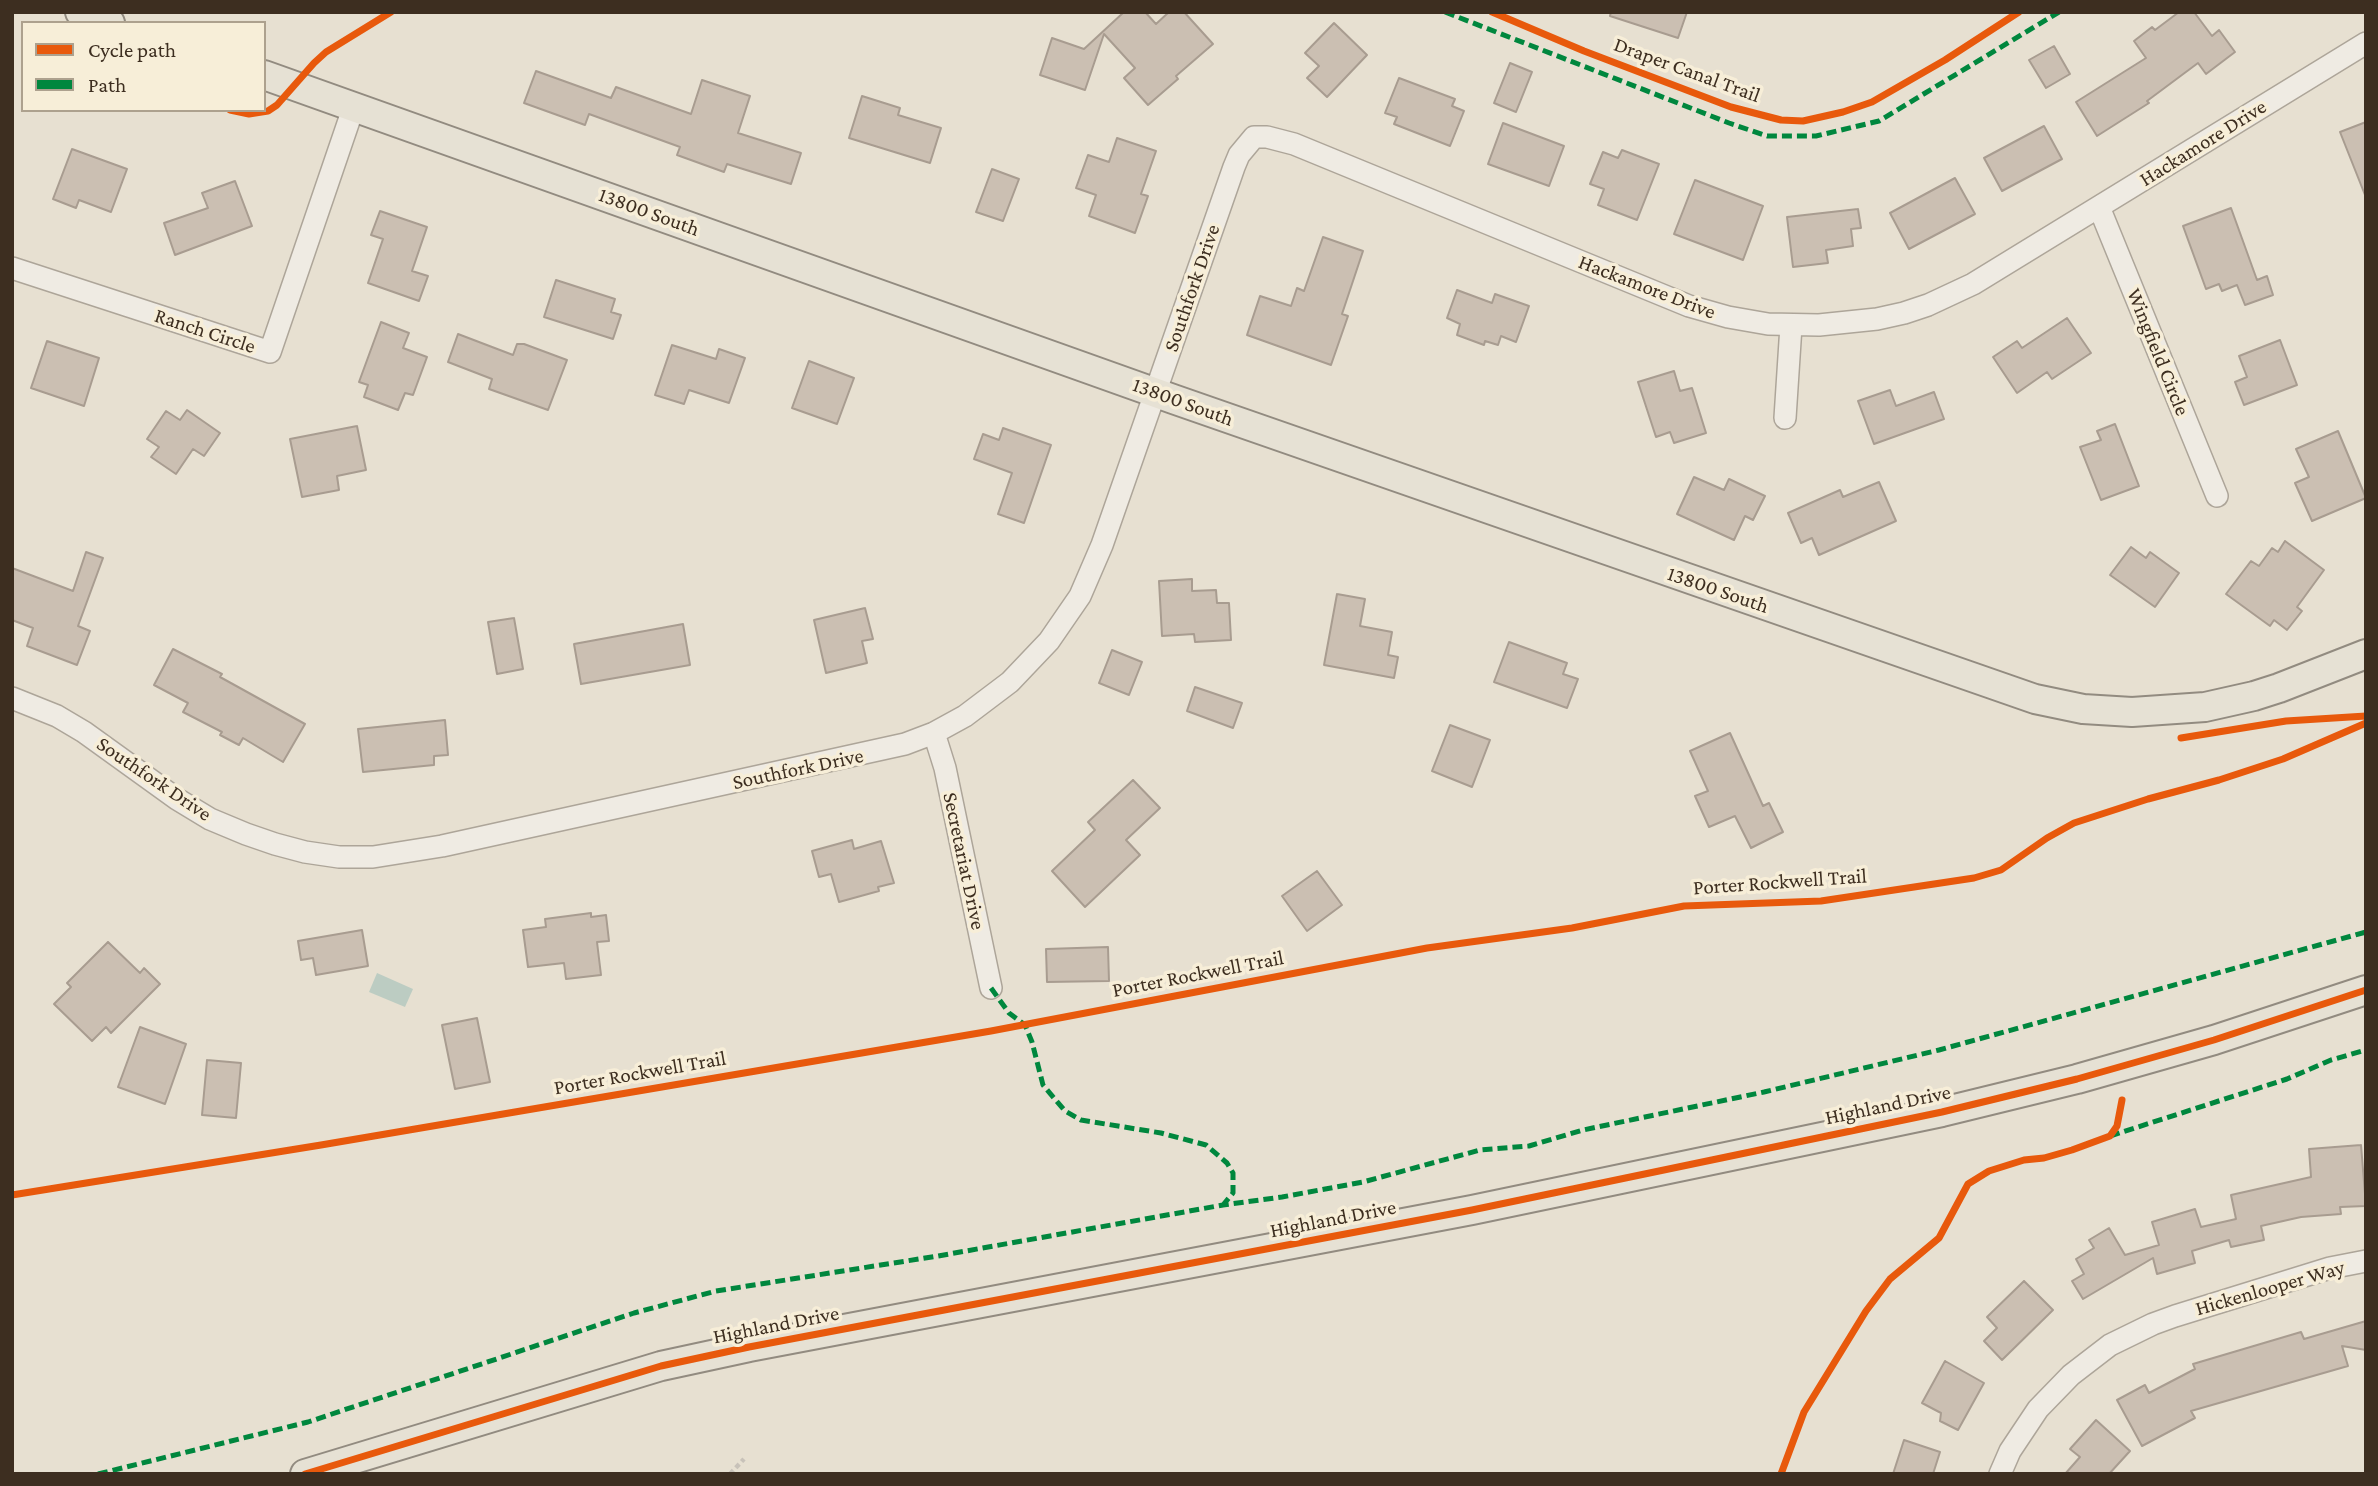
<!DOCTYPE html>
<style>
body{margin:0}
#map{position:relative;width:2378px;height:1486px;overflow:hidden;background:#e7e0d1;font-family:"Crimson Pro",serif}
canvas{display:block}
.frame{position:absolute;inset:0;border:14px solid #3d2e20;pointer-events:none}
.legend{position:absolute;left:21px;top:21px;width:245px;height:91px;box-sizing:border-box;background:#f7eed8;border:2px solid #ada18e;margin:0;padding:9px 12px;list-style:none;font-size:21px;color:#3d2e20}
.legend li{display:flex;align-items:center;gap:14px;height:35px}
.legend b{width:35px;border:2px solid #ada18e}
</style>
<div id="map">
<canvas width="2378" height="1486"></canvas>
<div class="frame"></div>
<ul class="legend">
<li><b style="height:9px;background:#e8590c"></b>Cycle path</li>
<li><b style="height:9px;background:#00873e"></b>Path</li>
</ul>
</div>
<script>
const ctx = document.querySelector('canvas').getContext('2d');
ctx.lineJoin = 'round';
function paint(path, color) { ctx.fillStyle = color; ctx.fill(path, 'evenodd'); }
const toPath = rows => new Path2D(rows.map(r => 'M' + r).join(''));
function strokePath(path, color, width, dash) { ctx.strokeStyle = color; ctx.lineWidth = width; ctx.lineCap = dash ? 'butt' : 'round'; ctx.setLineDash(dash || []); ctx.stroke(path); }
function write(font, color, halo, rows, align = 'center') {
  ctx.font = font + ' "Crimson Pro",serif'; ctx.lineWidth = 7; ctx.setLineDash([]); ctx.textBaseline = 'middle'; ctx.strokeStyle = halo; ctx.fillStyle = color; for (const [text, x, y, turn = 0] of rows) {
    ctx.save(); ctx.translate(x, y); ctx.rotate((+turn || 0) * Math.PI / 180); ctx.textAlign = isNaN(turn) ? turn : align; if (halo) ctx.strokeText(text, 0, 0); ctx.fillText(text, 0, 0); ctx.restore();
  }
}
paint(toPath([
 [377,973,413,989,405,1007,369,992]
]), '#bcccc2');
const building = toPath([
 [1124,12,1145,12,1156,24,1169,12,1184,12,1213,44,1176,76,1178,79,1148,105,1124,78,1135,68,1104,34,1085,90,1040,75,1052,38,1084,49,1124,12],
 [1611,12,1687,12,1678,38,1610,16,1611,12],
 [2179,12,2194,12,2212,36,2219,30,2235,52,2206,74,2198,63,2147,101,2149,103,2097,136,2076,102,2146,58,2134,41,2152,27,2155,30,2179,12],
 [1334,23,1367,55,1327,97,1307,78,1319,66,1305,53,1334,23],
 [2054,46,2070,74,2046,88,2029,60,2054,46],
 [1510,63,1532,72,1516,112,1494,103,1510,63],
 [536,71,611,98,616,87,691,114,702,80,750,96,738,133,801,153,791,184,727,164,724,172,677,155,680,147,589,114,585,125,524,103,536,71],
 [1399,78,1455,99,1452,106,1464,111,1450,146,1394,124,1397,117,1385,113,1399,78],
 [862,96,900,108,898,115,941,128,930,163,849,138,862,96],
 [2366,122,2366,195,2365,195,2340,132,2366,122],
 [1503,123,1564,146,1549,186,1488,164,1503,123],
 [2044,126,2062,159,2002,191,1984,158,2044,126],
 [1117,138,1156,151,1141,194,1148,196,1135,233,1089,216,1096,195,1076,188,1088,155,1109,162,1117,138],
 [72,149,127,169,111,212,79,200,76,208,53,199,72,149],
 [1622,150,1659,164,1637,220,1598,205,1604,189,1590,184,1603,152,1618,158,1622,150],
 [992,169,1019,179,1003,221,976,212,992,169],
 [1955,178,1975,214,1909,249,1890,213,1955,178],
 [1695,180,1763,206,1743,260,1674,234,1695,180],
 [235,181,252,226,175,255,164,223,208,208,202,193,235,181],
 [2231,208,2257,280,2267,276,2273,295,2245,305,2237,285,2222,291,2219,284,2206,289,2183,226,2231,208],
 [1858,209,1861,228,1851,229,1853,246,1826,250,1828,263,1793,267,1787,217,1858,209],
 [380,211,427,227,412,271,428,276,419,301,368,283,383,239,371,235,380,211],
 [1323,237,1363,251,1342,314,1348,316,1331,365,1247,335,1260,296,1291,306,1297,288,1304,291,1323,237],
 [556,280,615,299,611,312,621,315,613,339,544,317,556,280],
 [1457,290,1492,303,1495,294,1529,306,1516,342,1501,336,1498,345,1485,341,1484,345,1457,335,1460,324,1447,318,1457,290],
 [2067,318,2091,353,2052,379,2047,372,2017,393,1993,357,2017,341,2022,348,2067,318],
 [381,322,409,333,403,348,427,357,413,395,405,393,398,410,364,397,368,385,359,382,381,322],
 [458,334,513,355,517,344,524,344,567,360,548,410,489,389,492,379,448,362,458,334],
 [2280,340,2297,385,2244,405,2235,382,2247,377,2239,356,2280,340],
 [47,341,99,358,84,406,31,388,47,341],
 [672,345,716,359,719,349,745,358,729,403,689,390,684,404,655,395,672,345],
 [809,361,854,378,837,424,792,408,809,361],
 [1674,371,1680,391,1692,388,1706,433,1674,443,1670,432,1656,437,1638,382,1674,371],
 [1890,390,1896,406,1934,392,1944,419,1874,444,1858,401,1890,390],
 [187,410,220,433,204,456,193,449,176,474,151,457,159,447,147,439,166,411,180,420,187,410],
 [2115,424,2139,486,2101,500,2080,447,2101,440,2097,431,2115,424],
 [357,426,366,470,337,476,339,490,302,497,290,439,357,426],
 [1003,428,1051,445,1024,523,998,514,1012,473,974,459,983,434,999,440,1003,428],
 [2338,431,2366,498,2312,521,2295,483,2309,477,2296,449,2338,431],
 [1694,477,1724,490,1729,479,1765,496,1753,520,1745,516,1734,540,1677,514,1694,477],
 [1879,482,1896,521,1819,555,1812,538,1801,543,1788,513,1840,490,1843,497,1879,482],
 [2285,541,2324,570,2297,607,2302,611,2287,630,2274,620,2270,626,2226,594,2251,561,2259,566,2272,548,2278,552,2285,541],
 [2131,547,2146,558,2150,552,2179,573,2155,607,2110,575,2131,547],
 [86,552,103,558,78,626,90,631,77,665,27,646,33,628,12,620,12,568,73,591,86,552],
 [1192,579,1192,591,1216,590,1217,603,1229,603,1231,640,1195,642,1194,634,1162,636,1159,581,1192,579],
 [1337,594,1365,599,1360,626,1392,632,1388,655,1398,657,1394,678,1324,665,1337,594],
 [865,608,873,639,862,641,867,663,826,673,814,620,865,608],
 [514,618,523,669,497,674,488,622,514,618],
 [683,624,690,665,581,684,574,644,683,624],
 [1509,642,1567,663,1563,674,1578,679,1567,708,1494,682,1509,642],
 [173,649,222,674,220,677,305,724,283,762,243,738,239,745,220,735,222,732,183,712,188,703,154,685,173,649],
 [1112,650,1142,662,1129,695,1099,683,1112,650],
 [1195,687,1242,703,1233,728,1187,711,1195,687],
 [445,720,448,755,434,756,434,765,363,772,358,729,445,720],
 [1450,725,1490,740,1472,787,1432,771,1450,725],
 [1730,733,1763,806,1769,803,1783,832,1751,848,1735,816,1709,827,1695,796,1708,791,1690,751,1730,733],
 [1133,780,1160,808,1126,840,1140,855,1085,907,1052,871,1095,830,1088,822,1133,780],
 [852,840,854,849,881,841,894,883,878,887,879,891,839,902,831,874,819,877,812,851,852,840],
 [1317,871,1342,905,1307,931,1282,896,1317,871],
 [591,913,591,917,606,915,609,941,597,942,601,975,566,979,564,963,528,967,523,930,546,927,545,919,591,913],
 [362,930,368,966,316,975,313,958,301,960,298,941,362,930],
 [108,942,140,973,144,968,160,984,111,1033,106,1027,92,1041,54,1004,71,987,67,983,108,942],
 [1108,947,1109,981,1047,982,1046,949,1108,947],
 [477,1018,490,1082,455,1089,442,1025,477,1018],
 [140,1027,186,1044,165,1104,118,1087,140,1027],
 [207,1060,241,1063,236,1118,202,1115,207,1060],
 [2361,1145,2366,1206,2340,1207,2341,1214,2301,1217,2261,1226,2264,1240,2231,1247,2229,1240,2192,1251,2195,1263,2157,1274,2153,1258,2083,1299,2072,1281,2084,1274,2076,1259,2094,1248,2089,1240,2109,1228,2125,1255,2159,1245,2152,1222,2195,1209,2201,1227,2236,1219,2231,1195,2311,1177,2309,1149,2361,1145],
 [2024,1281,2053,1310,2002,1360,1984,1341,1997,1328,1987,1317,2024,1281],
 [2366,1321,2366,1350,2342,1346,2348,1366,2191,1411,2195,1418,2142,1446,2117,1400,2145,1385,2149,1393,2195,1369,2193,1364,2301,1332,2304,1339,2366,1321],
 [1945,1361,1984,1383,1958,1430,1940,1421,1941,1413,1922,1403,1945,1361],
 [2096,1420,2130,1451,2109,1474,2065,1474,2080,1457,2070,1449,2096,1420],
 [1904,1440,1940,1452,1933,1474,1893,1474,1904,1440]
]);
paint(building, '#cbbfb2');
strokePath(building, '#a89c90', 2);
const minor = toPath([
 [2099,207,2217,496],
 [12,268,270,352,354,106],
 [1785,418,1791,326],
 [12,698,57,716,84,732,177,799,210,819,246,834,275,844,305,852,339,857,373,857,442,846,905,744,934,733,965,716,1010,682,1049,641,1080,596,1102,545,1234,167,1239,155,1254,137,1267,137,1294,144,1689,306,1728,317,1768,324,1819,325,1877,319,1904,313,1928,305,1973,284,2366,43],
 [934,733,945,768,991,988],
 [2000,1474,2010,1451,2038,1409,2071,1375,2110,1345,2153,1324,2175,1316,2330,1268,2366,1261]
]);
const major = toPath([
 [80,12,110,23],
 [264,75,1173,399,2035,699,2083,709,2132,712,2205,707,2254,696,2279,688,2366,654],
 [305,1474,661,1366,749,1347,1472,1210,1942,1112,2077,1079,2214,1040,2366,990]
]);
strokePath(minor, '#ada599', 24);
strokePath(major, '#928b80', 32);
strokePath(toPath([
 [730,1474,744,1459]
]), '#c8c2b9', 4.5, [5, 3.5]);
strokePath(minor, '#efebe3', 21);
strokePath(major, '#e6e1d4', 28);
strokePath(toPath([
 [1445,12,1729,123,1767,136,1816,136,1879,121,2059,12],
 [991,988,1009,1013,1025,1025,1032,1042,1043,1085,1065,1111,1081,1120,1161,1133,1206,1145,1227,1163,1233,1173,1233,1193,1223,1205],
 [2110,1136,2287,1079,2331,1060,2366,1050],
 [98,1474,308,1422,634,1313,716,1291,938,1256,1223,1205,1282,1197,1363,1182,1480,1150,1529,1146,1583,1130,1764,1092,1939,1050,2366,932]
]), '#00873e', 5, [10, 5]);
strokePath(toPath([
 [1492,12,1584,51,1731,107,1781,120,1803,121,1843,112,1872,102,1945,60,2019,12],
 [230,110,249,114,268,111,277,105,314,63,326,52,391,12],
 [2181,738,2286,721,2366,716],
 [12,1195,321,1145,991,1031,1427,948,1572,928,1684,906,1821,901,1974,878,2001,870,2047,838,2074,823,2148,799,2219,780,2283,759,2366,723],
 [305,1474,661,1366,749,1347,1472,1210,1942,1112,2077,1079,2214,1040,2366,990],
 [1781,1474,1804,1412,1866,1311,1890,1279,1939,1238,1968,1184,1989,1171,2024,1160,2044,1158,2072,1150,2110,1136,2117,1126,2122,1100]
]), '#e8590c', 7);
write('21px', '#3d2e20', '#f7eed8', [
 ["Draper Canal Trail",1687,70,20],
 ["Hackamore Drive",2203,143,-32],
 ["13800 South",649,212,20],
 ["Hackamore Drive",1647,287,21],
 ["Southfork Drive",1192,288,-71],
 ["Ranch Circle",205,331,18],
 ["Wingfield Circle",2158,352,68],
 ["13800 South",1183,402,20],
 ["13800 South",1718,590,19],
 ["Southfork Drive",798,769,-12],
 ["Southfork Drive",154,779,34],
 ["Secretariat Drive",964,861,78],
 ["Porter Rockwell Trail",1780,882,-4],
 ["Porter Rockwell Trail",1198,974,-11],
 ["Porter Rockwell Trail",640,1073,-10],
 ["Highland Drive",1888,1105,-12],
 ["Highland Drive",1333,1219,-11],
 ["Hickenlooper Way",2270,1288,-16],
 ["Highland Drive",776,1325,-11]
]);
</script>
